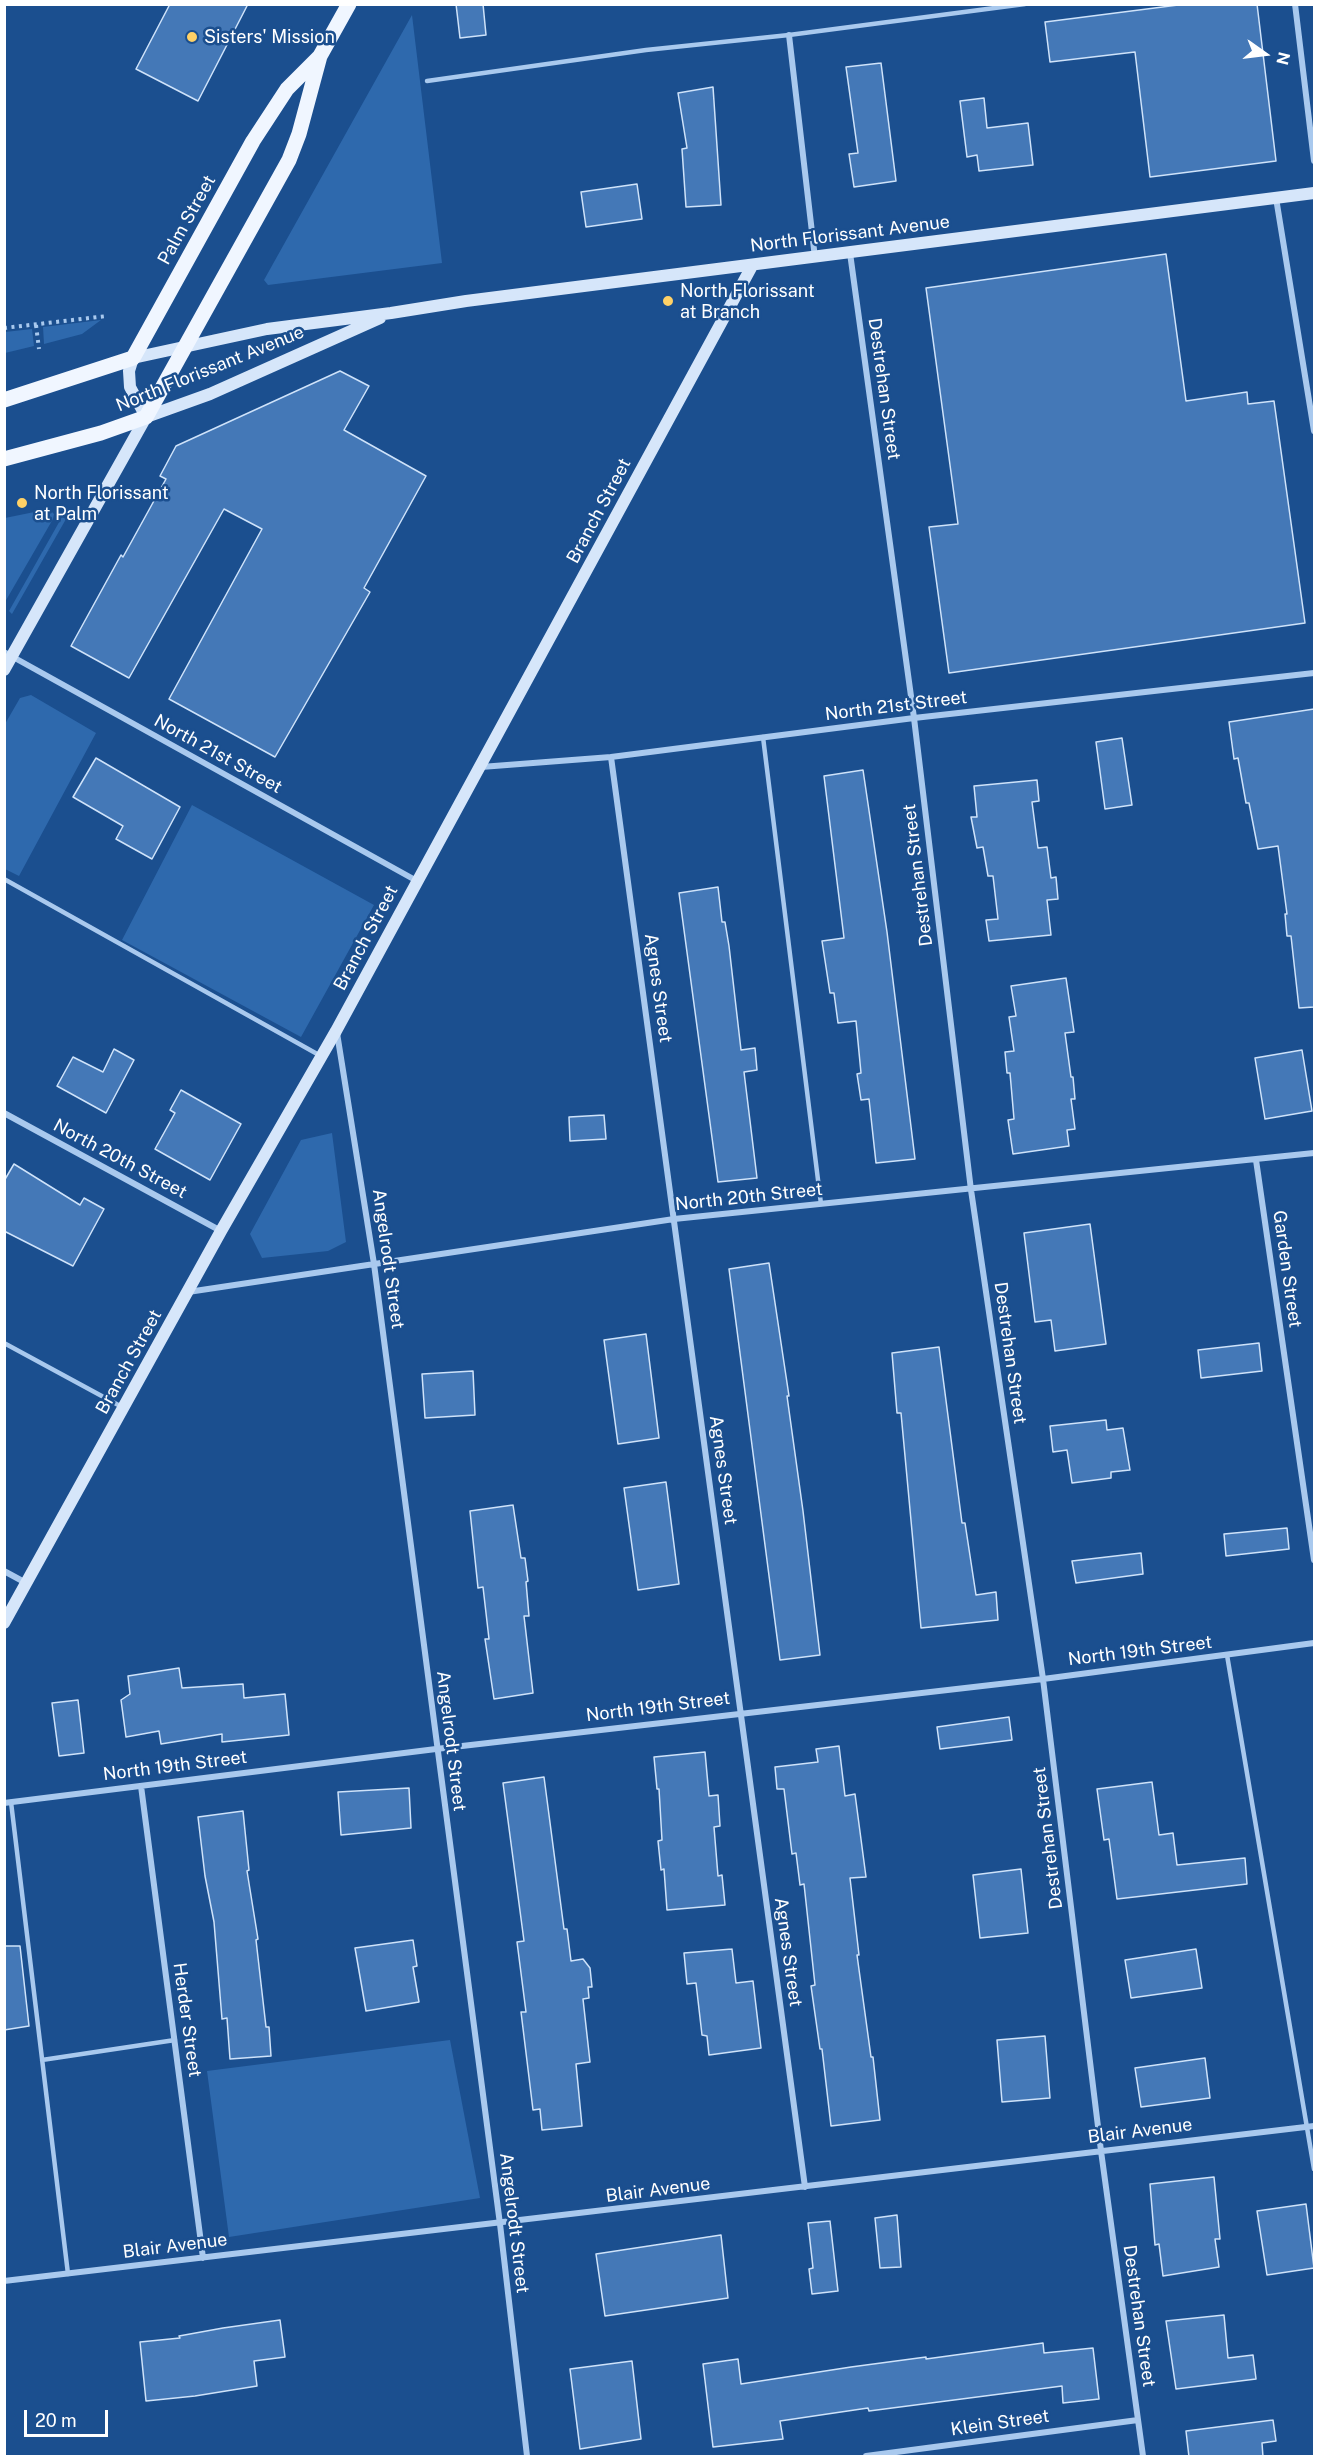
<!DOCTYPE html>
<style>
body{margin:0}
#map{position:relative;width:1319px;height:2461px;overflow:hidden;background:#1b4f8f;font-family:"Public Sans",sans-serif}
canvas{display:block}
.frame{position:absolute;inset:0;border:6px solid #fff;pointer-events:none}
.north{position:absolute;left:1235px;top:24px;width:60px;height:60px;-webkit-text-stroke:4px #1b4f8f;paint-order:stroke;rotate:104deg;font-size:16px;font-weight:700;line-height:24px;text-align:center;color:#fff}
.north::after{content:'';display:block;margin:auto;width:21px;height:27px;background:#fff;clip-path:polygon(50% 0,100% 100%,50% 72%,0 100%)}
.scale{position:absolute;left:24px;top:2410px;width:84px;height:27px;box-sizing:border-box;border:3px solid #fff;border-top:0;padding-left:8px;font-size:18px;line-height:21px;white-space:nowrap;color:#fff;-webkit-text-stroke:4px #1b4f8f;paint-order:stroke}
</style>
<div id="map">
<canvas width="1319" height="2461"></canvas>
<div class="frame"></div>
<div class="north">N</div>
<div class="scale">20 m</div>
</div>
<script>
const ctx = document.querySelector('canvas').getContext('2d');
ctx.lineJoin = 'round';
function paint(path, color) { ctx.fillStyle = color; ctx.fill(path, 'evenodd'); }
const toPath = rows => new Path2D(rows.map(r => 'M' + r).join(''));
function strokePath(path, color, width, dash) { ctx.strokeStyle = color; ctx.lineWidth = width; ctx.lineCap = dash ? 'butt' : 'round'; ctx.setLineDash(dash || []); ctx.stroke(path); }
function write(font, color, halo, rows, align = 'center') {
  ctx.font = font + ' "Public Sans",sans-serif'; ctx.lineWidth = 5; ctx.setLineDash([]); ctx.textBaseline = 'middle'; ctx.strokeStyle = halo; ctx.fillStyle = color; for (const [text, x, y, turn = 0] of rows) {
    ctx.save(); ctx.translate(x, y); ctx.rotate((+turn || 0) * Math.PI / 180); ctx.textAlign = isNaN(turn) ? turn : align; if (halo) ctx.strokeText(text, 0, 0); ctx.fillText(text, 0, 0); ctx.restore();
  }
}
paint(toPath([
 [412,15,442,263,268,285,264,280],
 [101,320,82,334,44,344,43,327],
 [32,329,34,346,5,353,5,332],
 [49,509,54,514,53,519,5,602,5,518],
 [62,517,66,519,12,614,9,611],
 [31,695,96,733,19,876,5,869,5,724,20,698],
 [192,805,374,905,301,1037,122,940],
 [332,1133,346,1242,328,1251,262,1258,250,1234,301,1140],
 [450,2040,480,2198,229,2237,207,2071]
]), '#2e69ad');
const building = toPath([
 [170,4,248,4,198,101,136,69,170,4],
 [456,4,483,4,486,35,460,38,456,4],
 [1186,4,1257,4,1276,161,1150,177,1135,52,1050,62,1045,22,1186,4],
 [881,63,896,181,854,187,849,154,858,153,846,67,881,63],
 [713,87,721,205,686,207,682,149,687,148,678,93,713,87],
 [984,98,987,128,1028,123,1033,165,979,171,977,155,967,157,960,101,984,98],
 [637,184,642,219,586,227,581,192,637,184],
 [1166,254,1186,401,1247,392,1248,404,1274,401,1305,623,949,673,929,527,958,524,926,288,1166,254],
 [340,371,369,386,344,430,426,476,364,588,370,592,275,757,169,699,262,529,224,509,129,678,71,646,121,555,123,557,166,479,160,476,176,446,340,371],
 [1314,709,1314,1007,1299,1008,1291,936,1287,936,1285,914,1287,914,1278,846,1258,849,1249,803,1246,803,1238,758,1234,759,1229,722,1314,709],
 [1122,738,1132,805,1105,809,1096,742,1122,738],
 [96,758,180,807,152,859,116,839,123,826,73,797,96,758],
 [863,770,887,932,915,1159,876,1163,869,1099,861,1100,857,1074,861,1073,856,1021,838,1023,834,993,830,993,822,941,844,938,824,776,863,770],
 [1037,780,1039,801,1032,802,1038,848,1047,847,1051,878,1056,877,1058,899,1047,900,1051,935,989,941,986,920,998,919,993,876,988,876,983,847,977,848,971,817,977,817,974,786,1037,780],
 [718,887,722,922,725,922,729,946,741,1050,755,1048,757,1070,744,1072,757,1178,718,1182,679,893,718,887],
 [1066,978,1074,1032,1065,1033,1071,1077,1073,1077,1075,1099,1071,1099,1075,1129,1067,1130,1069,1146,1013,1154,1008,1120,1014,1119,1010,1073,1007,1073,1005,1052,1014,1051,1009,1017,1016,1016,1011,986,1066,978],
 [114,1049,134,1060,106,1113,57,1086,73,1057,103,1072,114,1049],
 [1302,1050,1312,1111,1265,1119,1255,1058,1302,1050],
 [181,1090,241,1124,210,1180,155,1149,175,1113,170,1110,181,1090],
 [604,1115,606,1139,570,1141,569,1117,604,1115],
 [14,1164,80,1205,84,1198,104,1209,73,1266,4,1231,4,1181,14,1164],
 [1090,1224,1106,1344,1055,1351,1051,1320,1035,1322,1024,1233,1090,1224],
 [769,1263,789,1396,787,1396,803,1511,820,1655,780,1660,729,1269,769,1263],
 [646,1334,659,1438,618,1444,604,1340,646,1334],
 [1259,1343,1262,1371,1201,1378,1198,1350,1259,1343],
 [939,1347,962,1523,965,1523,976,1595,996,1592,998,1620,921,1628,901,1413,897,1413,892,1353,939,1347],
 [473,1371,475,1415,425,1418,422,1374,473,1371],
 [1106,1420,1107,1430,1123,1428,1130,1470,1111,1472,1111,1478,1072,1483,1067,1450,1053,1452,1050,1426,1106,1420],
 [666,1482,679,1584,638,1590,624,1488,666,1482],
 [513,1505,521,1558,525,1558,528,1581,526,1582,529,1616,524,1616,533,1693,494,1699,485,1639,489,1639,483,1587,478,1588,470,1511,513,1505],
 [1287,1528,1289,1549,1226,1556,1224,1534,1287,1528],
 [1141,1553,1143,1574,1076,1583,1072,1561,1141,1553],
 [179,1668,182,1688,243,1684,244,1698,285,1694,289,1735,222,1742,222,1734,161,1744,159,1731,126,1737,121,1700,130,1694,128,1676,179,1668],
 [78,1700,84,1753,59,1756,52,1703,78,1700],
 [1009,1717,1012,1740,940,1749,937,1727,1009,1717],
 [839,1746,845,1796,855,1794,866,1877,850,1878,859,1955,857,1955,871,2057,873,2057,880,2120,831,2126,822,2049,820,2049,811,1986,815,1985,804,1884,800,1885,796,1853,792,1854,784,1789,777,1789,775,1767,818,1762,816,1749,839,1746],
 [705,1752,709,1796,718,1795,720,1826,714,1827,718,1876,722,1875,725,1905,667,1910,664,1869,661,1870,658,1841,662,1840,659,1789,657,1789,654,1757,705,1752],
 [544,1777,564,1929,567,1929,571,1961,583,1959,590,1968,592,1987,588,1987,589,1998,583,1999,590,2062,576,2064,582,2126,542,2130,540,2109,533,2110,521,2012,526,2012,517,1942,524,1941,503,1783,544,1777],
 [1152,1782,1159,1835,1173,1833,1177,1865,1245,1858,1247,1884,1117,1899,1109,1839,1104,1840,1097,1789,1152,1782],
 [409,1788,411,1828,341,1835,338,1792,409,1788],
 [243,1811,249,1870,247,1871,258,1939,256,1940,266,2027,269,2027,271,2056,230,2059,227,2018,222,2019,214,1922,205,1876,198,1817,243,1811],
 [1021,1869,1028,1933,980,1938,973,1875,1021,1869],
 [413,1940,417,1966,413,1967,419,2002,366,2011,355,1948,413,1940],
 [4,1946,20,1946,29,2026,4,2030,4,1946],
 [732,1949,736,1983,753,1981,761,2048,709,2055,707,2036,702,2035,696,1983,687,1984,684,1953,732,1949],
 [1196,1949,1202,1988,1131,1998,1125,1960,1196,1949],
 [1045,2036,1050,2098,1002,2102,997,2040,1045,2036],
 [1205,2058,1210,2098,1141,2107,1135,2068,1205,2058],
 [1214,2177,1220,2239,1215,2239,1219,2267,1163,2276,1159,2244,1155,2245,1150,2184,1214,2177],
 [1306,2204,1314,2268,1267,2275,1257,2211,1306,2204],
 [897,2215,901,2267,880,2268,875,2218,897,2215],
 [830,2221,838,2291,812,2294,809,2269,813,2268,808,2223,830,2221],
 [721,2235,728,2298,605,2316,596,2254,721,2235],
 [1224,2315,1228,2358,1253,2355,1256,2379,1176,2389,1166,2321,1224,2315],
 [280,2320,285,2357,254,2361,257,2386,195,2396,146,2401,140,2342,180,2338,179,2336,223,2328,280,2320],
 [1043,2343,1044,2353,1093,2348,1099,2399,1063,2403,1062,2386,869,2411,868,2408,780,2421,783,2439,713,2447,703,2364,738,2359,741,2384,851,2367,926,2357,926,2359,1043,2343],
 [632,2361,641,2439,580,2449,570,2369,632,2361],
 [1273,2420,1276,2441,1262,2443,1263,2457,1189,2457,1186,2431,1273,2420]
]);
paint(building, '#4478b7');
strokePath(building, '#cfe3fa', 1.5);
strokePath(toPath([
 [36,325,39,349],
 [4,328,107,316]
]), '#a9c9ee', 4, [3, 4.5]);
strokePath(toPath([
 [427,81,646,50,789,35,1025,4],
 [763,737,821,1204],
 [4,879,319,1055],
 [4,1343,122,1407],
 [1227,1655,1314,2169],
 [11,1802,68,2274],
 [42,2060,175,2040]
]), '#a9c9ee', 4.5);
strokePath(toPath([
 [1295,4,1314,161],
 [789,35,815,258],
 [1276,198,1314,431],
 [850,253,914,718,971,1190,1043,1679,1101,2151,1143,2456],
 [4,652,417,881],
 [611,757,805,2187],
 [481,767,611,757,914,718,1314,673],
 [337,1033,374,1264,500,2224,527,2456],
 [4,1113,221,1231],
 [1256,1160,1314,1560],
 [188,1292,674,1219,1314,1153],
 [4,1571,28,1584],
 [141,1786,203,2258],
 [4,1803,436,1749,1043,1679,1314,1643],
 [4,2281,1314,2126],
 [866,2456,1138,2420]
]), '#a9c9ee', 6);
strokePath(toPath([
 [146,417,130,387,129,371,133,358,267,329,391,313,466,301,1314,193],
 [146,417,210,394,380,318],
 [4,670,146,417],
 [4,1623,221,1231,336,1031,752,266]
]), '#d6e6fa', 12);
strokePath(toPath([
 [4,400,133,358,253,141,287,89,320,56],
 [4,459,101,433,146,417,289,160,299,134,320,56,349,4]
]), '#f0f6ff', 15);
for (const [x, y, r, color] of [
 [192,37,6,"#ffd166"],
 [668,301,6,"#ffd166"],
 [22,503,6,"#ffd166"]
]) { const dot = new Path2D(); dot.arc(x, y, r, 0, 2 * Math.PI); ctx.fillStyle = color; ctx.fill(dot); strokePath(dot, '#1b4f8f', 2); }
write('18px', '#fff', '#1b4f8f', [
 ["Sisters' Mission",204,37],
 ["North Florissant",680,291],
 ["at Branch",680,312],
 ["North Florissant",34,493],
 ["at Palm",34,514]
], 'left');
write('18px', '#fff', '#1b4f8f', [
 ["Palm Street",187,220,-61],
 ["North Florissant Avenue",850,234,-7],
 ["North Florissant Avenue",210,369,-22],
 ["Destrehan Street",884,389,82],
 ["Branch Street",599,511,-62],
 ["North 21st Street",896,706,-7],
 ["North 21st Street",218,754,29],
 ["Destrehan Street",918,875,-97],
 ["Branch Street",366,938,-62],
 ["Agnes Street",658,988,82],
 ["North 20th Street",120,1159,28],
 ["North 20th Street",749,1197,-6],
 ["Angelrodt Street",388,1259,82],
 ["Garden Street",1287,1269,82],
 ["Destrehan Street",1010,1353,82],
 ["Branch Street",129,1362,-61],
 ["Agnes Street",723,1470,82],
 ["North 19th Street",1140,1651,-7],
 ["North 19th Street",658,1707,-7],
 ["Angelrodt Street",451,1741,83],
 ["North 19th Street",175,1766,-7],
 ["Destrehan Street",1048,1838,-97],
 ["Agnes Street",788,1952,82],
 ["Herder Street",187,2020,82],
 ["Blair Avenue",1140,2131,-7],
 ["Blair Avenue",658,2190,-7],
 ["Angelrodt Street",514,2223,83],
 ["Blair Avenue",175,2246,-7],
 ["Destrehan Street",1139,2316,82],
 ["Klein Street",1000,2423,-8]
]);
</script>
